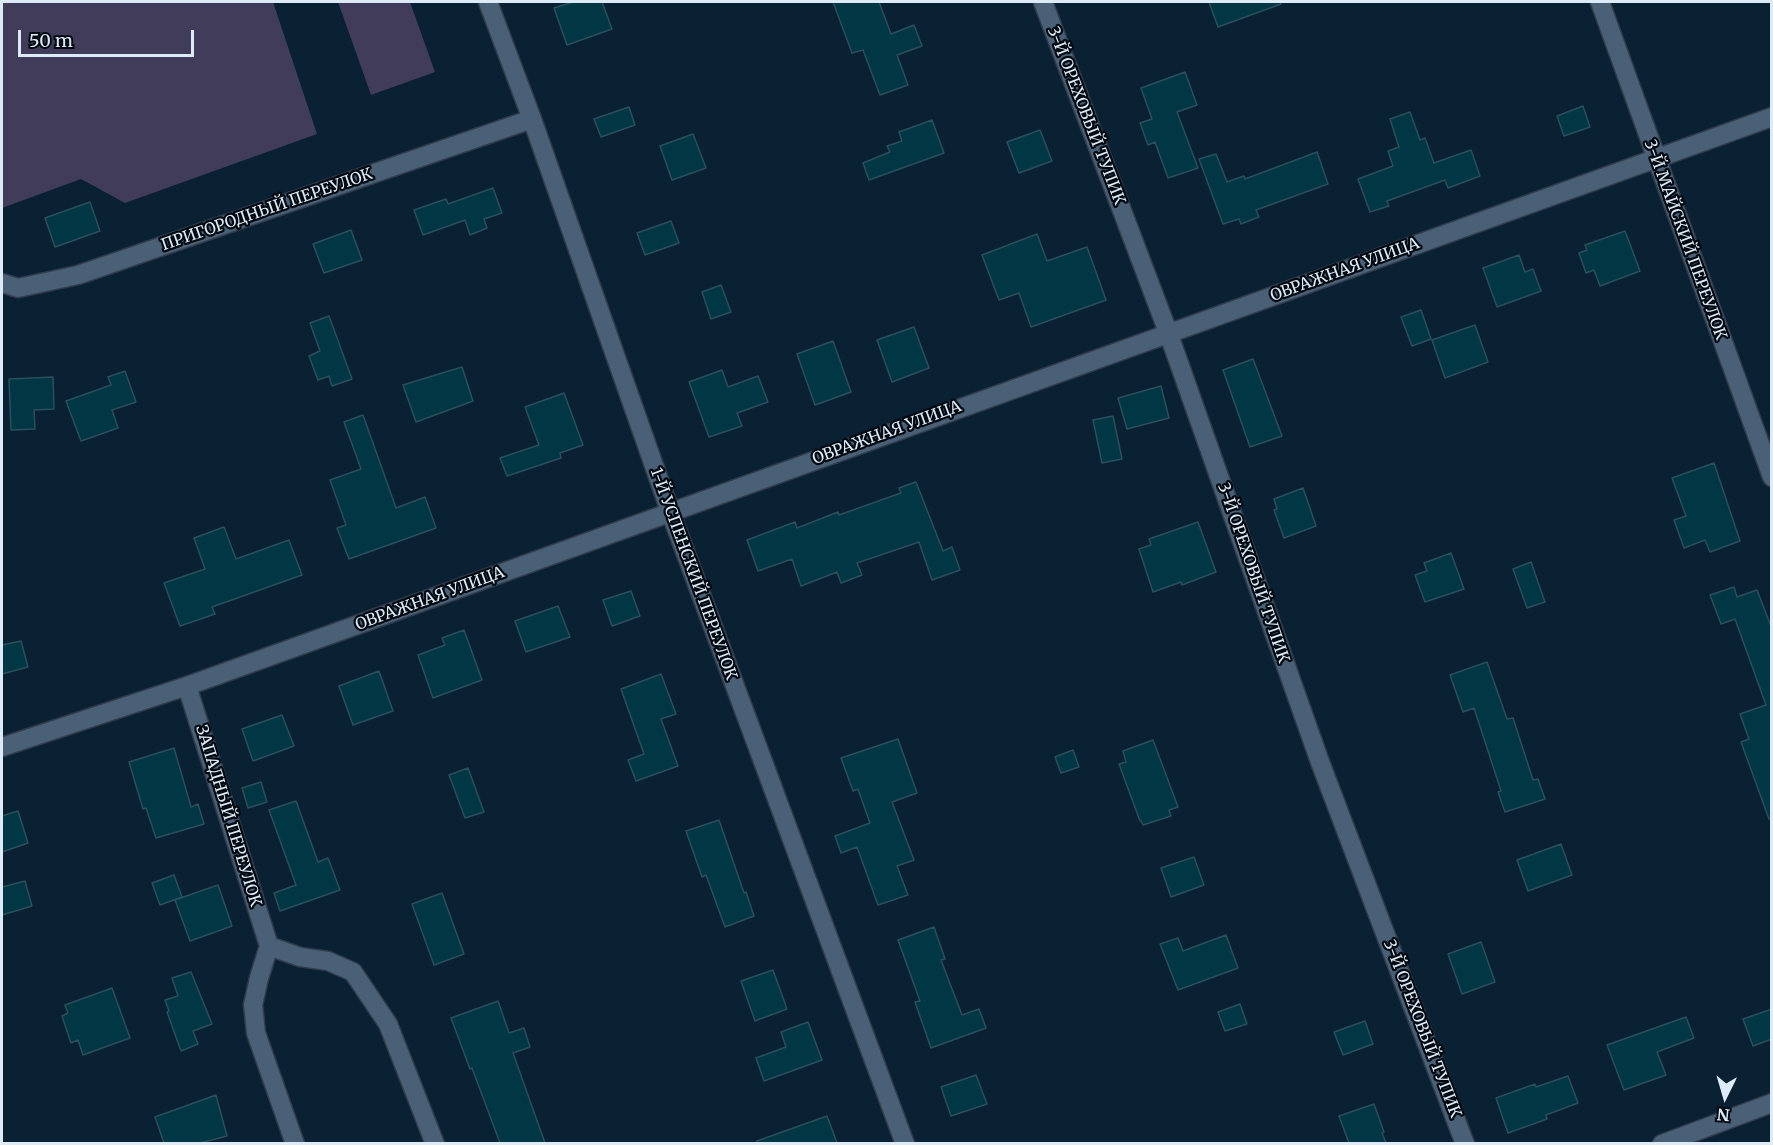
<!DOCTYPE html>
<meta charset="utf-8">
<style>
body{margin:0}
#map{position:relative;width:1773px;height:1145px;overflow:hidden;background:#0a2033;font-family:Merriweather,serif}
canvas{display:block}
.frame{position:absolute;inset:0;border:3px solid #ddebf8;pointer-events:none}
.north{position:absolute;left:1695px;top:1067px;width:60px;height:60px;-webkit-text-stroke:4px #030911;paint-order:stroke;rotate:185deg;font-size:16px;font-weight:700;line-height:24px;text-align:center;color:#ddebf8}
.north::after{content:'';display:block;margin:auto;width:21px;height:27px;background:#ddebf8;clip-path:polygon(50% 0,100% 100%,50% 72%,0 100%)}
.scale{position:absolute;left:18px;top:30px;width:176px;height:27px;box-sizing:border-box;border:3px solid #ddebf8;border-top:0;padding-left:8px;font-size:18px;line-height:21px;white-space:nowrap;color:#ddebf8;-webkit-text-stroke:4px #030911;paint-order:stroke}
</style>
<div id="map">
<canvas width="1773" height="1145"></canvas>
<div class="frame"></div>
<div class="north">N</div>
<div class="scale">50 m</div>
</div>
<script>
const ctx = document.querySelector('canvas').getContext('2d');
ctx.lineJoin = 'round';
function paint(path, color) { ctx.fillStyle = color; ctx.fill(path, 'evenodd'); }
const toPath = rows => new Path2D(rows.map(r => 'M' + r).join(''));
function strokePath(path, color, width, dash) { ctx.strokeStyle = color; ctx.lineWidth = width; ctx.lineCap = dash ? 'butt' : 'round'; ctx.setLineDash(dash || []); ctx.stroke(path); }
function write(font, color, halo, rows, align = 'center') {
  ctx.font = font + ' Merriweather,serif'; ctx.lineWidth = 4.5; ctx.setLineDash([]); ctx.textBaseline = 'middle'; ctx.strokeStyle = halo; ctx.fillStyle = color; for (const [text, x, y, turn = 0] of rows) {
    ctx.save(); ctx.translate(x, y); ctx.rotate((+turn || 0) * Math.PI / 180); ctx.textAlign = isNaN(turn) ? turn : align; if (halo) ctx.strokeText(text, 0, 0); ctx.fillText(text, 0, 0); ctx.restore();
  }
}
paint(toPath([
 [2,2,273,2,317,134,125,203,81,179,2,208],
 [338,2,410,2,435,72,371,95]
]), '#413c5a');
const building = toPath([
 [573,2,602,2,612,29,567,45,554,8,573,2],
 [833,2,879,2,891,34,914,25,922,46,897,55,908,85,880,95,863,50,852,53,833,2],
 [1209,2,1280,2,1281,4,1218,27,1209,2],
 [1185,72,1197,105,1177,112,1198,168,1168,178,1155,142,1148,145,1140,123,1152,119,1141,88,1185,72],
 [1583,106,1590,127,1564,136,1557,116,1583,106],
 [629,107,635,125,601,137,594,119,629,107],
 [1410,112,1420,140,1425,138,1434,163,1471,150,1480,176,1448,188,1445,180,1387,201,1389,206,1370,212,1358,179,1393,166,1388,151,1399,147,1390,119,1410,112],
 [932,120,944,153,869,180,863,163,890,152,887,146,902,141,899,132,932,120],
 [1040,130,1052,161,1019,173,1007,142,1040,130],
 [693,134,706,168,672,180,660,146,693,134],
 [1317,152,1328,184,1256,210,1259,217,1241,224,1239,219,1223,224,1199,159,1216,154,1227,182,1244,176,1245,179,1317,152],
 [493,188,502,213,484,219,487,228,470,235,465,220,423,235,414,210,446,199,448,204,493,188],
 [90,202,100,231,55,247,45,218,90,202],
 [671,221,679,243,645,255,637,233,671,221],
 [351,230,362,260,324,273,313,244,351,230],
 [1625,231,1640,271,1600,286,1594,270,1586,273,1579,253,1587,250,1585,245,1625,231],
 [1037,234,1047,261,1087,247,1106,300,1031,327,1019,293,999,300,982,255,1037,234],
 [1519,255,1525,272,1533,269,1541,291,1497,307,1483,268,1519,255],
 [721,285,731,312,711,319,702,292,721,285],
 [1421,310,1431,339,1412,346,1401,317,1421,310],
 [329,316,352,379,332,386,329,376,318,380,309,356,320,351,310,323,329,316],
 [1475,325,1488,362,1445,378,1432,340,1475,325],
 [914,327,929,368,892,382,877,340,914,327],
 [833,341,851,392,815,405,797,354,833,341],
 [1253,359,1282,436,1250,447,1223,370,1253,359],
 [462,367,473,401,416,422,403,385,462,367],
 [722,370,728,387,758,376,768,402,737,413,742,426,709,437,689,382,722,370],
 [125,371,136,402,112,410,118,428,81,441,66,401,111,385,108,377,125,371],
 [53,377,54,409,34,410,35,429,11,430,9,379,53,377],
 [1161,386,1169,418,1127,429,1118,398,1161,386],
 [564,393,583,445,560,453,561,458,507,476,500,458,539,445,525,407,564,393],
 [363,415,396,508,425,497,436,528,349,559,337,528,346,525,330,480,361,469,344,422,363,415],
 [1113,416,1122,459,1102,463,1093,420,1113,416],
 [1714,463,1740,541,1710,552,1705,540,1684,548,1674,520,1686,516,1672,478,1714,463],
 [916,482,943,551,952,547,960,570,932,580,919,542,857,563,862,575,841,583,837,572,801,586,792,559,758,571,747,540,795,522,797,528,838,512,839,515,901,493,899,488,916,482],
 [1303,488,1316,526,1284,538,1274,510,1277,509,1274,499,1303,488],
 [1198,522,1216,572,1182,585,1181,582,1153,592,1139,549,1151,545,1149,539,1198,522],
 [224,527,236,559,289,540,302,575,212,607,215,614,180,626,164,583,205,569,194,538,224,527],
 [1451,553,1464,589,1425,602,1415,575,1427,571,1424,563,1451,553],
 [1531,562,1545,602,1527,608,1513,569,1531,562],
 [1734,587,1737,597,1757,590,1772,629,1772,818,1769,819,1741,742,1749,739,1740,714,1766,705,1735,619,1721,624,1710,595,1734,587],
 [631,591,640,616,612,626,603,600,631,591],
 [558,606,570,637,526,652,515,621,558,606],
 [464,630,482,680,433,698,418,655,445,645,442,638,464,630],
 [21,641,28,667,2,674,2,645,21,641],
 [1487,662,1507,719,1513,718,1533,780,1538,779,1545,799,1505,812,1498,792,1501,791,1474,708,1463,712,1450,675,1487,662],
 [379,671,393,711,353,725,339,686,379,671],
 [661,674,676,714,661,719,678,766,636,781,628,760,644,754,621,689,661,674],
 [282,715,294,746,253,761,242,729,282,715],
 [898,739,917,793,892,802,914,860,897,866,908,895,878,905,857,847,841,853,835,836,870,823,858,789,853,791,841,758,898,739],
 [1153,740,1178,807,1169,810,1171,816,1143,825,1141,821,1140,821,1119,764,1126,762,1123,751,1153,740],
 [174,748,191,807,198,804,204,824,156,838,146,808,143,809,129,762,174,748],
 [1073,750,1079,767,1061,773,1055,757,1073,750],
 [468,768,484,812,465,818,449,775,468,768],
 [261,782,267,802,248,808,242,788,261,782],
 [296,801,318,862,328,858,340,890,280,911,274,893,296,885,269,810,296,801],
 [18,811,28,843,2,852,2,816,18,811],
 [719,820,744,893,746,892,754,916,725,927,706,875,702,877,686,831,719,820],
 [1561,844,1572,875,1528,891,1517,860,1561,844],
 [1194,857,1204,885,1171,897,1161,868,1194,857],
 [174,875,182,897,160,905,152,883,174,875],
 [25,881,32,906,2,915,2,887,25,881],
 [218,885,232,926,190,941,175,900,218,885],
 [442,893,464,954,434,965,412,904,442,893],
 [934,927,945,959,941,960,962,1015,979,1009,986,1028,931,1048,915,1002,920,1001,898,940,934,927],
 [1226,935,1238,968,1178,990,1160,944,1178,938,1183,951,1226,935],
 [1481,942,1495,982,1462,994,1448,954,1481,942],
 [773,970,787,1009,755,1021,741,981,773,970],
 [191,972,212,1024,193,1031,198,1044,181,1051,167,1012,169,1011,165,1000,178,996,172,978,191,972],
 [112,988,130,1038,83,1055,78,1040,71,1043,62,1016,68,1013,65,1005,112,988],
 [498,1001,509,1033,524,1028,530,1047,513,1053,545,1143,500,1143,472,1068,470,1069,451,1018,498,1001],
 [1240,1004,1247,1024,1225,1031,1218,1012,1240,1004],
 [1772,1009,1772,1039,1753,1046,1743,1019,1772,1009],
 [1686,1017,1694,1038,1657,1052,1666,1075,1624,1090,1607,1045,1686,1017],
 [1365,1021,1373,1044,1343,1055,1334,1032,1365,1021],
 [808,1022,822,1060,764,1081,756,1058,786,1047,781,1032,808,1022],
 [976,1075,987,1104,951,1116,941,1087,976,1075],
 [1568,1076,1578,1103,1546,1115,1547,1119,1508,1133,1496,1098,1535,1084,1536,1087,1568,1076],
 [216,1095,227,1136,200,1143,164,1143,155,1117,216,1095],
 [1374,1104,1384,1132,1382,1133,1386,1143,1349,1143,1339,1116,1374,1104],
 [827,1116,837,1143,757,1143,757,1141,827,1116]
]);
paint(building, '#013645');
strokePath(building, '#2c4f5c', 1.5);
const street = toPath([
 [488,2,532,119,670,511,905,1144],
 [1043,2,1168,332,1320,762,1465,1144],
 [1600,2,1772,477],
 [2,283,18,288,78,275,532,119],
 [187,686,269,946,259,978,253,1005,256,1033,295,1144],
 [2,747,187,686,1772,117],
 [269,946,300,957,328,961,353,972,388,1024,435,1144],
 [1662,1144,1772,1103]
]);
strokePath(street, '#313b4b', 21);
strokePath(street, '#496076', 18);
write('16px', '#ddebf8', '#030911', [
 ["3-Й ОРЕХОВЫЙ ТУПИК",1086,116,69],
 ["ПРИГОРОДНЫЙ ПЕРЕУЛОК",267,210,-19],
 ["3-Й МАЙСКИЙ ПЕРЕУЛОК",1685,240,70],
 ["ОВРАЖНАЯ УЛИЦА",1345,270,-20],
 ["ОВРАЖНАЯ УЛИЦА",887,433,-20],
 ["3-Й ОРЕХОВЫЙ ТУПИК",1253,573,71],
 ["1-Й УСПЕНСКИЙ ПЕРЕУЛОК",693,574,70],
 ["ОВРАЖНАЯ УЛИЦА",430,599,-20],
 ["ЗАПАДНЫЙ ПЕРЕУЛОК",228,816,73],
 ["3-Й ОРЕХОВЫЙ ТУПИК",1422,1029,69]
]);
</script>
